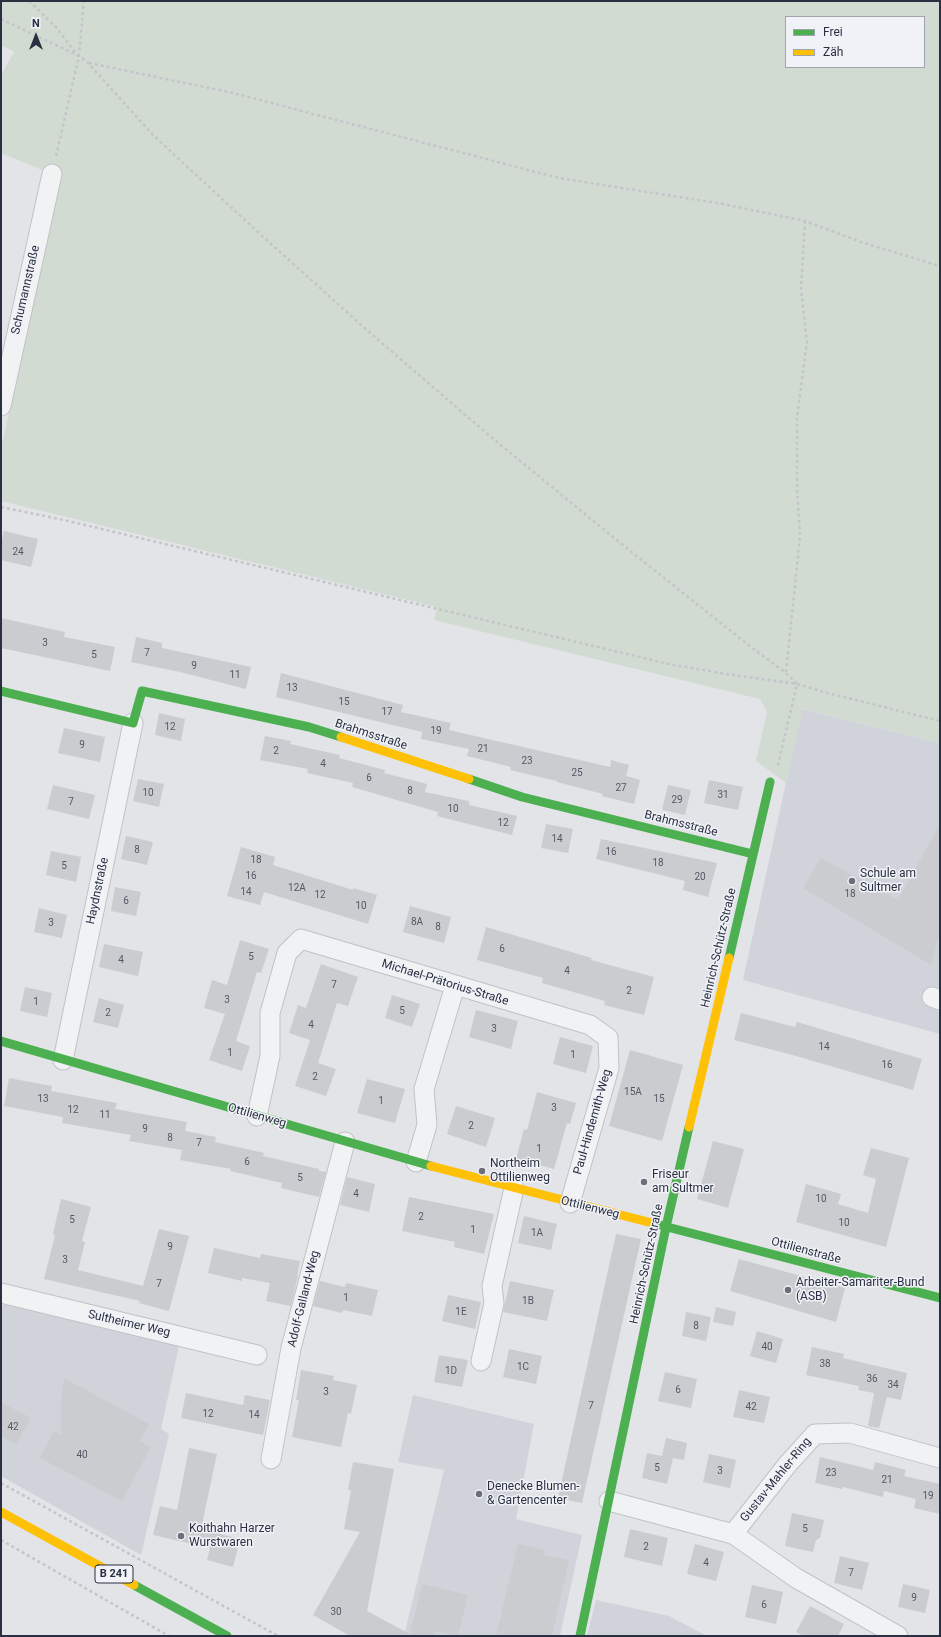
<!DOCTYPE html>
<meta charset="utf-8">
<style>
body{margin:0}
#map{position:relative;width:941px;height:1637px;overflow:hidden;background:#e2e4e7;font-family:Roboto,sans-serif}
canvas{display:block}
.frame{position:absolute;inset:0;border:2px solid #293041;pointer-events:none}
.legend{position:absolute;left:785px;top:16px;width:140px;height:52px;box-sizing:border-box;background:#f0f2f7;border:1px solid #a0a4ae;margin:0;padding:5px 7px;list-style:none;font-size:12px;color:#293041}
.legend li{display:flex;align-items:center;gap:8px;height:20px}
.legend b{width:20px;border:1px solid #a0a4ae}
.north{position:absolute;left:16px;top:16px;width:40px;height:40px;-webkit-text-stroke:3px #f0f2f7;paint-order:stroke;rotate:0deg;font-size:11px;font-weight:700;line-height:16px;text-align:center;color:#293041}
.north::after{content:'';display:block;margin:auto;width:14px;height:18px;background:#293041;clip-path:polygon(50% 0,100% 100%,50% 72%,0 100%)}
</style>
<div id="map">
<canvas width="941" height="1637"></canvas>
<div class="frame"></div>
<ul class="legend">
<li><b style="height:5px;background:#4caf50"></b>Frei</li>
<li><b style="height:5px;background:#ffc107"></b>Zäh</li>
</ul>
<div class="north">N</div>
</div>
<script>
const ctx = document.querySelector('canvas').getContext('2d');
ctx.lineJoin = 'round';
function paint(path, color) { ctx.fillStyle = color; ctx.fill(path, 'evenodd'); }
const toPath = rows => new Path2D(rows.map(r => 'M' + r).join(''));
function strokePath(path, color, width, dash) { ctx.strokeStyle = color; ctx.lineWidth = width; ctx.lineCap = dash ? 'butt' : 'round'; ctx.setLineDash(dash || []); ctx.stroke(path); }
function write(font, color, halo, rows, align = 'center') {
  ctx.font = font + ' Roboto,sans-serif'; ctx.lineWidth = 3; ctx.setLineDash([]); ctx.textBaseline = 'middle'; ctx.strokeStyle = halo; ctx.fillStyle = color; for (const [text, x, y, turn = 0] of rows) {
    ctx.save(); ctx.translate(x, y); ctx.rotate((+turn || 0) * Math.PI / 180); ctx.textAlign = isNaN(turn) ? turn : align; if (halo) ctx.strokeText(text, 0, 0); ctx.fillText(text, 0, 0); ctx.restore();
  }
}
paint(toPath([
 [802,709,940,743,940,1034,743,980],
 [14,1304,179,1346,161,1429,169,1434,141,1555,1,1476,1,1305],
 [413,1395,534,1424,516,1519,582,1535,560,1636,404,1636,444,1470,398,1462],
 [596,1600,669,1616,707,1636,587,1636]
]), '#d0d3da');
paint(toPath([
 [1,1,940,1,940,743,803,709,786,783,756,761,767,712,760,699,434,620,437,607,1,501,1,449,34,296,16,292,47,172,1,153,1,75,14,52,1,45],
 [786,17,924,17,924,67,786,67]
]), '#d2dbd2');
paint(toPath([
 [4,531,38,539,31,567,1,560,1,544],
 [1,618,65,632,64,637,115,647,110,671,1,648],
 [136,637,162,643,162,648,251,667,246,689,180,672,131,662],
 [281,673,403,705,401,712,451,723,449,730,610,767,611,760,629,765,626,776,640,780,634,804,602,796,603,794,557,782,557,781,510,770,511,767,467,756,469,749,421,739,422,732,276,697],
 [159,713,185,719,181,741,155,735],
 [64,728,105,737,100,762,58,753],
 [265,736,291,741,290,744,340,755,339,758,385,770,384,773,427,784,425,792,469,801,469,805,517,816,512,835,437,816,438,812,352,787,353,783,307,773,308,769,260,760],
 [138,779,164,784,159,807,133,801],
 [709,780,743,787,738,810,704,803],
 [53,785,95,795,89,819,47,809],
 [668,785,691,790,685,815,662,810],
 [546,824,573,829,568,853,541,848],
 [940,824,940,932,931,965,803,888,821,858,898,900],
 [126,836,153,842,147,865,121,859],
 [601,839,717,863,708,897,683,890,685,881,596,859],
 [241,847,275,857,273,865,353,890,353,888,377,895,368,924,264,892,260,905,227,896],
 [51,851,81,857,76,882,46,875],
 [115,887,141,892,136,916,111,911],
 [410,906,451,917,444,943,403,932],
 [39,908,67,915,62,938,34,932],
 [486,927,592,958,591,960,654,977,644,1015,604,1005,605,1001,542,983,543,978,477,960],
 [240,940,269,949,261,973,257,972,236,1041,250,1046,242,1071,209,1060,225,1014,204,1008,212,980,227,985],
 [104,944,143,952,138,976,99,967],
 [321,964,358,977,348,1006,337,1003,318,1063,336,1069,326,1096,295,1086,310,1040,289,1033,298,1005,306,1008],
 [25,987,52,993,47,1017,20,1011],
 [392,995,420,1004,412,1027,385,1018],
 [99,998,124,1005,118,1028,93,1022],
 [476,1010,518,1021,511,1049,469,1037],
 [741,1013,795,1027,797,1022,922,1059,913,1090,789,1054,734,1040],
 [560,1037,593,1046,586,1073,553,1064],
 [630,1050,683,1065,662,1141,609,1126],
 [9,1078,52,1086,51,1091,117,1103,115,1109,187,1122,185,1131,216,1137,215,1142,264,1153,263,1156,319,1169,319,1171,326,1172,319,1197,281,1188,282,1183,230,1171,231,1169,180,1160,182,1150,129,1141,131,1135,62,1123,63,1117,4,1106],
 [367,1079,405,1089,395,1123,357,1113],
 [537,1092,576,1103,570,1124,567,1123,554,1169,516,1159,524,1129,527,1130],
 [456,1106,495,1118,486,1147,447,1134],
 [713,1141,744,1149,728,1208,697,1199],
 [871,1148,909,1158,886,1247,796,1222,806,1184,841,1194,838,1204,868,1213,876,1179,863,1175],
 [347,1177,375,1184,369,1212,340,1205],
 [409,1197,494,1214,484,1254,454,1247,455,1242,402,1231],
 [61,1199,91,1207,82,1241,85,1242,78,1270,143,1286,159,1229,189,1236,169,1311,139,1303,140,1301,44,1279,55,1235,53,1234],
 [524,1216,557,1224,551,1250,518,1243],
 [616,1234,641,1239,582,1503,558,1498],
 [214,1248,260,1258,261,1254,300,1261,297,1276,298,1276,291,1306,266,1301,270,1283,242,1278,242,1281,208,1273],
 [739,1259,845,1288,836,1322,730,1291],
 [320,1281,345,1287,346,1283,378,1290,372,1316,343,1310,342,1313,313,1306],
 [510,1281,554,1290,547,1321,503,1312],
 [448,1295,481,1302,475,1329,442,1321],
 [716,1307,736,1312,733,1326,713,1322],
 [686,1312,711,1317,706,1341,682,1336],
 [757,1331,783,1339,776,1363,750,1356],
 [812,1347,844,1354,843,1358,907,1373,901,1400,887,1397,879,1428,868,1426,874,1393,858,1390,859,1386,806,1375],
 [509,1349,542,1356,536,1384,503,1377],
 [439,1355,468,1360,462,1387,434,1382],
 [301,1370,334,1376,333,1380,357,1385,351,1414,348,1413,341,1447,292,1437,299,1400,296,1400],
 [665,1372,697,1379,691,1408,658,1401],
 [64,1378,149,1424,140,1441,151,1447,122,1501,40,1458,54,1431,61,1435,61,1401],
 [739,1390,770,1397,764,1423,733,1417],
 [186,1393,243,1405,245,1395,270,1400,263,1435,181,1418],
 [1,1402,31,1418,16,1444,1,1436],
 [666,1438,687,1443,684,1460,666,1457,673,1458,667,1484,642,1478,647,1453,662,1456],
 [189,1448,217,1454,201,1529,240,1539,233,1567,207,1560,210,1548,153,1535,160,1506,177,1510],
 [709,1454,736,1460,730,1488,703,1482],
 [820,1457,873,1470,875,1462,906,1470,904,1476,940,1484,940,1514,914,1508,916,1499,884,1491,883,1497,843,1487,842,1489,815,1483],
 [353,1462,394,1469,367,1611,410,1634,422,1584,468,1595,458,1636,435,1631,434,1636,350,1636,313,1615,360,1532,344,1529,351,1490,348,1490],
 [792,1513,824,1520,820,1538,816,1540,813,1552,785,1546],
 [630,1529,668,1538,662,1566,624,1557],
 [518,1544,545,1550,544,1555,569,1560,552,1636,496,1636],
 [695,1544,724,1552,716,1581,687,1574],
 [840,1556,869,1563,862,1590,834,1583],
 [903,1584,930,1590,925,1613,898,1607],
 [752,1585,783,1592,776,1624,745,1617],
 [810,1606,844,1624,838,1636,804,1636,796,1632]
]), '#cacccf');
const street = toPath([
 [1,406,52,174],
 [932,997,940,1000],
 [63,1060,133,723],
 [257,1116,270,1056,270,1013,287,953,301,939,590,1025,608,1038,609,1068,570,1203],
 [416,1162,427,1125,424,1089,455,986],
 [1,1293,257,1355],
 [481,1361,494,1303,492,1286,514,1188],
 [271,1459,291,1348,345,1142],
 [609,1501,733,1534,796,1578,898,1636],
 [733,1534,787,1465,815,1434,850,1433,940,1458]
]);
strokePath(street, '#c0c2c5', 21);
strokePath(toPath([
 [29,1,56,27,78,56],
 [1,19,79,56,88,63,153,135,260,234,368,331,485,432,619,542,751,647,786,673,797,684,778,765],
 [89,63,233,93,559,178,723,204,805,221,864,243,940,266],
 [56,156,79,56,84,1],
 [1,507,64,520,669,664,726,674,797,684,824,692,940,721],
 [786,672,800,537,797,488,797,417,807,342,801,288,805,221],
 [1,1483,278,1636],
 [1,1540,169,1636]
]), '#c4c5ca', 2.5, [3, 3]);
strokePath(street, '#f1f2f4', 19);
strokePath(toPath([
 [1,691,133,723,142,691,309,727,341,737],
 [469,779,522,797,753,854],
 [729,958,770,782],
 [1,1041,431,1166],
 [652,1223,940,1298],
 [134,1585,227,1636],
 [580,1636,666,1227,689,1127]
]), '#4caf50', 9);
strokePath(toPath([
 [341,737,469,779],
 [689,1127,729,958],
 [431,1166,652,1223],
 [1,1512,134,1585]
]), '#ffc107', 9);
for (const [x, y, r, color] of [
 [852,881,4,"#6a6f7b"],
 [482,1171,4,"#6a6f7b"],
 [644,1182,4,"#6a6f7b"],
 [788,1290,4,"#6a6f7b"],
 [479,1494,4,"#6a6f7b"],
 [181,1536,4,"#6a6f7b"]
]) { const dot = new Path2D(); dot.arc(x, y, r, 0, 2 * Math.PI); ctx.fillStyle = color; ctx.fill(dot); strokePath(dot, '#f0f2f7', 1.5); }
write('10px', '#525865', null, [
 ["24",18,552],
 ["3",45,643],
 ["7",147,653],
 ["5",94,655],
 ["9",194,666],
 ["11",235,675],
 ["13",292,688],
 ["15",344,702],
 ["17",387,712],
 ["12",170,727],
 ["19",436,731],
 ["9",82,745],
 ["21",483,749],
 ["2",276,751],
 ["23",527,761],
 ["4",323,764],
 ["25",577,773],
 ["6",369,778],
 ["27",621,788],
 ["8",410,791],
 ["10",148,793],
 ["31",723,795],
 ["29",677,800],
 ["7",71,802],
 ["10",453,809],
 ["12",503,823],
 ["14",557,839],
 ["8",137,850],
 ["16",611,852],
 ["18",256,860],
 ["18",658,863],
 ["5",64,866],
 ["16",251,876],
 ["20",700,877],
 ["12A",297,888],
 ["14",246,892],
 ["18",850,894],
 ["12",320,895],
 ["6",126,901],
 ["10",361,906],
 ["8A",417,922],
 ["3",51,923],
 ["8",438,927],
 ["6",502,949],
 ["5",251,957],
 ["4",121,960],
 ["4",567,971],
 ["7",334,985],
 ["2",629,991],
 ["3",227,1000],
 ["1",36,1002],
 ["5",402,1011],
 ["2",108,1013],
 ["4",311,1025],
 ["3",494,1029],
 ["14",824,1047],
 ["1",230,1053],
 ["1",573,1055],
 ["16",887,1065],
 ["2",315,1077],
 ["15A",633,1092],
 ["13",43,1099],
 ["15",659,1099],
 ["1",381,1101],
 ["3",554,1108],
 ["12",73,1110],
 ["11",105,1115],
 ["2",471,1126],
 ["9",145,1129],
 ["8",170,1138],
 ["7",199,1143],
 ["1",539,1149],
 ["6",247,1162],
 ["5",300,1178],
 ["4",356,1194],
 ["10",821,1199],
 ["2",421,1217],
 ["5",72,1220],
 ["10",844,1223],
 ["1",473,1230],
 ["1A",537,1233],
 ["9",170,1247],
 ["3",65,1260],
 ["7",159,1284],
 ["1",346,1298],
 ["1B",528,1301],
 ["1E",461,1312],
 ["8",696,1326],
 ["40",767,1347],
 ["38",825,1364],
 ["1C",523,1367],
 ["1D",451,1371],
 ["36",872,1379],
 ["34",893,1385],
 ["6",678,1390],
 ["3",326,1392],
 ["7",591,1406],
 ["42",751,1407],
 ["12",208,1414],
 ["14",254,1415],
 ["42",13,1427],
 ["40",82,1455],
 ["5",657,1468],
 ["3",720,1471],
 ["23",831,1473],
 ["21",887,1480],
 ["19",928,1496],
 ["5",805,1529],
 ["2",646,1547],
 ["4",706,1563],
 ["7",851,1573],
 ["9",914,1598],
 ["6",764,1605],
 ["30",336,1612]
]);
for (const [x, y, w] of [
 [114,1574,38]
]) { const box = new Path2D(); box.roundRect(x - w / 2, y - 9, w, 18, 3); ctx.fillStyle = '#f0f2f7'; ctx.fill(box); strokePath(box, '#293041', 1); }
write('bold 11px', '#293041', null, [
 ["B 241",114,1574]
]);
write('12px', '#293041', '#f0f2f7', [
 ["Schumannstraße",26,290,-77],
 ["Brahmsstraße",371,735,18],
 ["Brahmsstraße",681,824,14],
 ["Haydnstraße",98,891,-78],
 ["Heinrich-Schütz-Straße",719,948,-77],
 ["Michael-Prätorius-Straße",445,983,17],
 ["Ottilienweg",257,1116,16],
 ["Paul-Hindemith-Weg",593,1122,-74],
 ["Ottilienweg",590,1208,14],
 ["Ottilienstraße",806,1251,15],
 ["Heinrich-Schütz-Straße",647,1264,-78],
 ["Adolf-Galland-Weg",304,1299,-76],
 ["Sultheimer Weg",129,1324,13],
 ["Gustav-Mahler-Ring",776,1480,-51]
]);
write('12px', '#293041', '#f0f2f7', [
 ["Schule am",860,874],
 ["Sultmer",860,888],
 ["Northeim",490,1164],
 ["Ottilienweg",490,1178],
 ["Friseur",652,1175],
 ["am Sultmer",652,1189],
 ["Arbeiter-Samariter-Bund",796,1283],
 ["(ASB)",796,1297],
 ["Denecke Blumen-",487,1487],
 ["& Gartencenter",487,1501],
 ["Koithahn Harzer",189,1529],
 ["Wurstwaren",189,1543]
], 'left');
</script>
